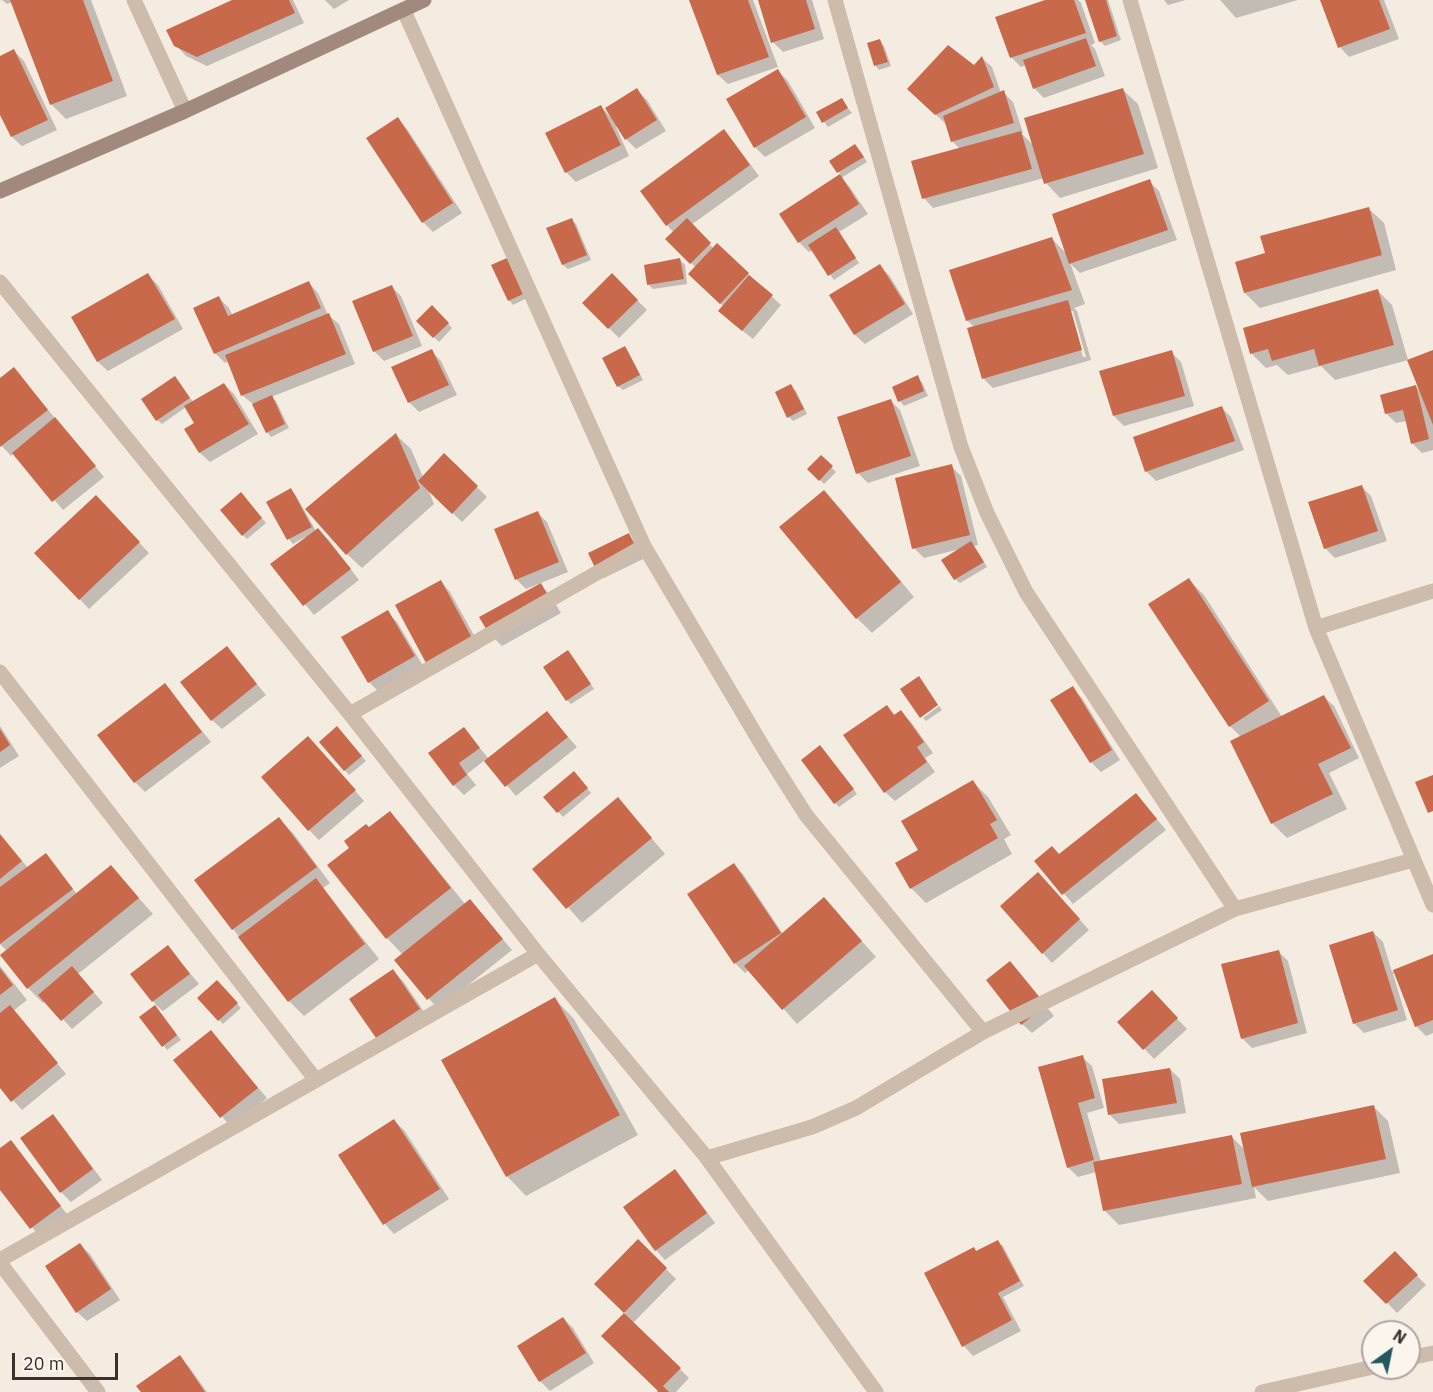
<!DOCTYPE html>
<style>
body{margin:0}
#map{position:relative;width:1433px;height:1392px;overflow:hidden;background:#f4ebe1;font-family:"IBM Plex Sans",sans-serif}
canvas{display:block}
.north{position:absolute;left:1361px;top:1320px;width:60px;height:60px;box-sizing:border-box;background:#fbf5ee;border:2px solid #aea6a0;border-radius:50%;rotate:33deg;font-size:16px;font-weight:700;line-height:24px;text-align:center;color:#3b302b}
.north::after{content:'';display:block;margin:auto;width:21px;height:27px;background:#1f5a5e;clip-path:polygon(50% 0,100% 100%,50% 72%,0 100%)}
.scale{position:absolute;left:12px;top:1353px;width:106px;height:27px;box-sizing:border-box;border:3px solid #3b302b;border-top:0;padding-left:8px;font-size:18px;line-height:21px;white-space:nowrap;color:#3b302b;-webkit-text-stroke:4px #fbf5ee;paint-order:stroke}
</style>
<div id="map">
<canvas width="1433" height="1392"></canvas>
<div class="north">N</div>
<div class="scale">20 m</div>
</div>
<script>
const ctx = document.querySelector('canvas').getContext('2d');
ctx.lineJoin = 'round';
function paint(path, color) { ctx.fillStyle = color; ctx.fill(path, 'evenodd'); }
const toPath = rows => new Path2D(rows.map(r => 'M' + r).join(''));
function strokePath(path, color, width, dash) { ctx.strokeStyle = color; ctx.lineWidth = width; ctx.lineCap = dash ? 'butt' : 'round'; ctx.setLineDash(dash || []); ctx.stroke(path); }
paint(toPath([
 [2,0,91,0,127,96,66,119,51,104,13,2,7,4],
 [236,0,293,0,304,23,207,66,186,56,176,45],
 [325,0,349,0,334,9],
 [691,0,753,0,778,67,728,84,718,75],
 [760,0,812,0,824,39,783,52,773,42],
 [1049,0,1078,0,1081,3,1095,43,1091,45,1095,49,1105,76,1044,98,1034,88,1026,65,1021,67,1011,57],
 [1087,0,1108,0,1121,40,1105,46,1100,41],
 [1164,0,1186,0,1168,5],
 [1220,0,1298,0,1236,18],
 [1322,0,1384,0,1399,39,1349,57,1340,47],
 [880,41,884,46,891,66,879,70,875,65],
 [14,51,24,61,57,130,22,146,12,137,0,112,0,58],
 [982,58,992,67,1001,93,1003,92,1013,102,1023,133,1021,133,1034,146,1123,90,1138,104,1158,168,1060,198,1046,183,1044,178,933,208,924,198,960,149,952,141,947,125,919,99,974,67],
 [778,71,788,81,815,128,765,157,755,147],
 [637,90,647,100,666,131,636,149,626,139,618,126,616,127,629,156,576,182,566,172,601,107,610,116],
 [841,100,852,113,828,127,824,122],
 [397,119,407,129,462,213,433,232,423,222],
 [724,131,733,141,759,176,691,225,715,250,717,245,781,305,753,339,730,321,724,307,690,274,696,268,667,239,674,233,667,225],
 [860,151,867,162,841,178,849,186,868,214,839,232,859,263,834,280,813,250,809,252,799,242,781,214,841,175,831,161],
 [1149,181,1159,191,1177,240,1080,273,1070,263,1085,304,1074,308,1077,311,1091,360,993,388,983,378,975,328,967,320,1052,239,1067,254],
 [1069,311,1073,311,1086,357,1083,357],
 [1369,209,1384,223,1396,270,1260,308,1245,293,1267,254],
 [571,220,576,224,591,260,568,269,563,265],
 [507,260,527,298,513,305,509,300],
 [680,260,685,265,687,284,653,289,648,284],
 [879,266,889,275,913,314,865,344,855,335,831,296],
 [148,275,158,285,183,329,108,371,98,362,73,317],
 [612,275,647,310,619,338,584,303],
 [309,283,318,293,328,315,339,324,355,364,271,397,276,401,289,428,271,437,267,432,253,404,242,395,229,361,225,363,215,353,219,298,229,308,233,316],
 [391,286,401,296,422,346,384,361,374,351],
 [1377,290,1392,305,1408,360,1335,380,1321,366,1288,375,1277,365,1266,368,1251,353],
 [432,307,452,328,439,342,418,321],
 [625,348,629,353,643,380,623,390,618,386],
 [431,351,441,361,457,395,419,412,409,402],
 [1171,352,1181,362,1194,406,1124,426,1114,416],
 [1433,352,1433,450,1422,453,1412,443,1407,421,1396,423,1386,413,1416,387,1422,393],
 [14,369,104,477,63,510,14,453,11,456,0,444,0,380],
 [917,377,922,382,928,396,904,406,900,401],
 [179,382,193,402,224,384,234,394,258,434,210,462,200,453,196,424,186,407,162,424,157,420],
 [791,386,796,391,807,414,793,421,789,417],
 [890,400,900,410,920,466,868,483,858,473,838,418],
 [1221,407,1231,417,1244,450,1156,481,1146,471],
 [396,435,411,449,423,477,444,455,487,497,462,522,428,489,434,504,362,568,347,554],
 [821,457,836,472,824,484,809,469],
 [951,466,961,476,978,545,974,546,987,567,960,583,955,579,960,549,924,558,914,548],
 [1361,486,1371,496,1387,541,1335,558,1325,548],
 [291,490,295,494,316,531,318,530,328,539,359,580,314,615,272,565,306,539,305,537,293,544,289,539],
 [824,492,839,507,914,597,872,633,857,618],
 [246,499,266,523,247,539,243,535],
 [105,507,149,553,89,609,36,553],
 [537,512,547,522,568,572,526,589,516,579],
 [629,535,633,540,643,559,604,578,599,573],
 [1189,580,1204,595,1282,717,1324,697,1334,706,1359,758,1329,773,1347,809,1287,838,1272,823,1241,737,1230,726],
 [441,582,450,592,481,648,437,672],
 [541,585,550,595,561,613,502,646,492,636],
 [387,612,397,622,423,666,379,692,369,682],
 [227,648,266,695,222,729,212,720],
 [572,657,594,689,571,704,567,700],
 [165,685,211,742,145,792,135,782],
 [1072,688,1082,698,1120,760,1101,772,1091,762],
 [939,706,942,710,926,721,923,718],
 [886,707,896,716,901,712,911,722,933,753,925,758,935,772,895,801,885,792],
 [547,713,577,747,516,796,485,760,467,774,476,785,464,795,454,785,464,729,489,759],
 [0,726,19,756,0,768],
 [341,733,366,761,349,775,321,742],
 [318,748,364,801,319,840,309,830],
 [825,752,857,794,839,807,835,803],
 [578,778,591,793,563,817,545,797],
 [973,782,988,797,1011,835,1004,839,1012,854,926,903,911,888,920,851],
 [618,799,665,854,582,923,534,869],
 [1145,805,1166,830,1073,904,1036,861,1060,856],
 [390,813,404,828,465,904,470,901,512,950,438,1009,396,961,403,955,387,938,351,849,369,829],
 [279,819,293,833,330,883,323,888,379,959,304,1016,289,1001,233,929],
 [0,835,28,868,45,855,77,894,111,867,153,914,78,974,103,1003,72,1029,46,1001,43,1003,28,988,2,956,7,951,0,944],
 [734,865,743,874,783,934,824,899,876,957,797,1024,749,970,745,973,735,963],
 [1048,884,1089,930,1052,963,1043,953],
 [1373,932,1383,942,1392,972,1433,956,1433,1033,1426,1036,1416,1026,1395,973,1393,974,1407,1020,1364,1033,1354,1023],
 [168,947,199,984,163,1011,157,1006,156,1007,181,1040,167,1050,141,1017,157,1006,132,974],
 [1278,951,1288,961,1307,1033,1252,1048,1242,1038],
 [1010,963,1054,1016,1032,1033,1022,1024],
 [0,966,27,1000,13,1011,66,1074,22,1110,0,1086],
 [393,971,403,981,429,1019,378,1037],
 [217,982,241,1008,223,1024,199,998],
 [555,999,574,1019,638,1135,526,1196,507,1176],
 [1161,1002,1187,1029,1154,1059,1119,1022],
 [211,1032,267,1098,231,1127,175,1061],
 [1082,1057,1092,1066,1104,1108,1087,1113,1101,1162,1232,1137,1245,1150,1373,1106,1388,1121,1400,1173,1268,1201,1254,1187,1256,1198,1119,1225,1104,1210,1096,1172,1078,1177,1068,1167],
 [1170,1069,1180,1079,1186,1113,1119,1124,1109,1114],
 [53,1116,62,1126,102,1180,71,1202,61,1192,22,1138],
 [394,1121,404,1130,449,1199,394,1234,385,1224,340,1155],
 [10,1142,20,1152,69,1217,41,1238,0,1188,0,1150],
 [675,1171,684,1181,715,1223,665,1260,656,1250],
 [638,1241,676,1279,633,1323,689,1378,676,1392,659,1392,660,1391,603,1336,626,1313,596,1284],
 [998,1242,1003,1246,1024,1286,1003,1297,1021,1331,973,1356,964,1346,977,1252],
 [80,1245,90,1254,120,1300,87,1321,77,1312],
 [1395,1253,1426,1285,1397,1313,1366,1281],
 [563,1318,573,1328,594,1363,550,1391,540,1381,519,1346],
 [179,1357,189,1367,207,1392,143,1392]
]), '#0003');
paint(toPath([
 [10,0,83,0,113,81,50,105],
 [232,0,289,0,295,13,197,57,174,46,166,30],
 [689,0,748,0,769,57,717,75],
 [758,0,806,0,815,29,771,43],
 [1045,0,1074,0,1086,33,1010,58,995,17],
 [1085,0,1106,0,1117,36,1099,42],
 [1320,0,1379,0,1390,29,1338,48],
 [1086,38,1096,66,1033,89,1023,60],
 [880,39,888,62,874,66,867,43],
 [948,45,974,65,982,56,994,87,935,115,907,89],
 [14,49,48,120,11,137,0,115,0,56],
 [778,69,806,117,754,148,726,99],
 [637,88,657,120,625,140,605,108],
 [1123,88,1144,154,1044,184,1024,118],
 [1004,90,1014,123,951,142,943,116],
 [842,98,848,108,822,123,816,112],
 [601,105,621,145,565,173,545,133],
 [398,117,453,203,422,223,366,138],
 [724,129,750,165,666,226,640,191],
 [1021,131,1032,169,922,199,911,161],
 [855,144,864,157,837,173,829,161],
 [840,174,859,204,798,243,779,214],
 [1150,179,1168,230,1069,264,1052,214],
 [1369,207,1382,255,1244,293,1235,262,1265,253,1260,236],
 [572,218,587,255,562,265,546,228],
 [687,218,711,243,690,264,665,239],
 [836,227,856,258,828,276,808,245],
 [1052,237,1072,290,966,321,949,270],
 [717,243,749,273,720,304,688,274],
 [507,258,523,294,508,301,491,265],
 [680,258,684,279,647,285,644,265],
 [880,264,905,304,854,335,829,295],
 [148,273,175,319,97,362,71,317],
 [612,273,638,300,608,329,582,303],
 [749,275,773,295,742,331,718,311],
 [309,281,321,308,214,354,193,308,219,296,228,316],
 [392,285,413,336,373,352,352,301],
 [1378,289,1394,345,1319,366,1314,349,1272,361,1268,349,1250,354,1243,328],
 [1068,300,1082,350,982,379,967,328],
 [432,305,449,323,433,338,416,321],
 [329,313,346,354,241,396,225,355],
 [625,346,640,375,617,387,602,358],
 [432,349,449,385,408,403,391,367],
 [1172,350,1185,396,1113,416,1099,371],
 [1433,350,1433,425,1407,360],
 [14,367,48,410,0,447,0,378],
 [918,375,924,391,898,402,892,387],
 [175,376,190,398,156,421,141,399],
 [224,383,249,424,199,453,184,429,194,423,184,406],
 [791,384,804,409,787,418,775,392],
 [1416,385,1429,439,1411,444,1403,410,1385,414,1380,395],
 [272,395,285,424,266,433,252,404],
 [891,399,911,456,856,474,837,417],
 [1222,406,1235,441,1145,472,1133,437],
 [55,417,96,466,52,502,12,453],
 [396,433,420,488,346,555,305,509],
 [444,453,478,486,452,514,418,481],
 [821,455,833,466,819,481,807,469],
 [952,464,970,535,912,549,895,478],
 [1362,485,1378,531,1324,549,1308,502],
 [291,488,312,527,287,540,266,502],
 [824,490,901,582,856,619,779,527],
 [241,492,262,518,242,536,220,510],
 [96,495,140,542,79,600,34,553],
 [538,511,559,562,515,580,494,529],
 [318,528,351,569,303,606,270,564],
 [629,533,639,554,598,574,588,553],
 [971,541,984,562,954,580,941,560],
 [1189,578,1269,701,1229,727,1148,604],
 [441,580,472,638,426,663,395,605],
 [541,583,552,603,491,637,479,617],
 [388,610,415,656,368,683,341,637],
 [227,646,257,684,211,721,180,682],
 [568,650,591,684,566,701,543,667],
 [919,676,938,705,920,718,900,689],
 [165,683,202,732,134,783,97,735],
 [1073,686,1112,750,1090,763,1050,700],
 [1324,695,1351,748,1318,764,1333,794,1271,824,1230,741],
 [887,705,894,715,901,710,924,742,917,747,927,762,884,793,843,735],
 [547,711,568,737,505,787,484,761],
 [337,726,362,756,344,771,319,742],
 [464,727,480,748,459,763,467,775,453,786,428,753],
 [0,729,10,745,0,752],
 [308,736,356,790,308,831,261,777],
 [820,745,854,789,834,804,801,760],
 [574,771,588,788,557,813,543,797],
 [1433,775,1433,811,1428,813,1415,782],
 [973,780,997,820,990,824,998,838,910,889,895,863,918,850,901,821],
 [1136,793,1157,819,1062,895,1034,861,1052,846,1059,854],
 [618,797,652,838,566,909,532,869],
 [390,811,451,888,386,939,327,865,349,848,344,841,366,824,369,827],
 [279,817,317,867,232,930,194,880],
 [0,834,22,861,0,879],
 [46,853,73,889,0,944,0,887],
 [734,863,781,933,734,964,687,894],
 [111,865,139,898,27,989,0,955],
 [1038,872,1080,919,1042,954,1000,906],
 [316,878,365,944,288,1002,238,937],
 [824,897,862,941,782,1010,744,966],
 [470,899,503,939,427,1000,394,960],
 [1373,931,1398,1010,1353,1024,1329,945],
 [168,945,190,974,152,1002,130,974],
 [1279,950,1298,1023,1241,1039,1221,964],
 [1433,954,1433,1020,1415,1027,1393,970],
 [1010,961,1046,1005,1021,1025,986,980],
 [72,966,94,992,61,1021,38,995],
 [0,968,13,985,0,995],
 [393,969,420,1009,376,1038,349,999],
 [217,980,238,1003,218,1021,197,998],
 [1152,990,1178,1018,1143,1050,1117,1022],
 [555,997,620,1115,506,1177,441,1060],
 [10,1005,58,1063,11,1102,0,1088,0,1013],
 [155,1005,177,1035,162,1047,139,1017],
 [211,1030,258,1088,220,1118,173,1060],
 [1083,1055,1095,1098,1078,1103,1094,1160,1067,1168,1038,1067],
 [1170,1068,1177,1103,1108,1115,1102,1079],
 [1374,1105,1386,1159,1252,1187,1240,1133],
 [53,1114,93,1169,60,1193,20,1138],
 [394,1119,440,1189,383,1225,338,1155],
 [1232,1135,1242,1184,1103,1211,1093,1162],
 [11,1140,61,1206,30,1229,0,1190,0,1148],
 [675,1169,707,1213,655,1251,623,1207],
 [638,1239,667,1268,624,1313,594,1284],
 [998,1240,1020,1281,998,1293,1012,1320,962,1347,924,1273,974,1247,976,1251],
 [80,1243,111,1289,76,1313,45,1266],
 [1395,1251,1418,1275,1386,1304,1363,1281],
 [624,1313,681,1368,663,1386,669,1392,657,1392,658,1391,601,1336],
 [563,1317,586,1353,539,1382,517,1346],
 [180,1355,205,1392,141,1392,136,1386]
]), '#c8694b');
strokePath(toPath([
 [134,0,185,111],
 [835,0,961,447,987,513,1026,592,1235,909],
 [1130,0,1316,628,1433,905],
 [404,11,644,546,766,752,806,815,983,1032],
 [0,282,350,714,538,954,707,1158,876,1392],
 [1316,628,1433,591],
 [0,672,316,1080],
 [350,714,644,546],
 [707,1158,812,1127,856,1108,983,1032,1235,909,1413,860],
 [0,1260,538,954],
 [0,1263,98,1392],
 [1409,1358,1433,1353],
 [1262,1392,1373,1367]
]), '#cdbbac', 15);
strokePath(toPath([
 [0,191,185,111,424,0]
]), '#a18a7d', 15);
</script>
